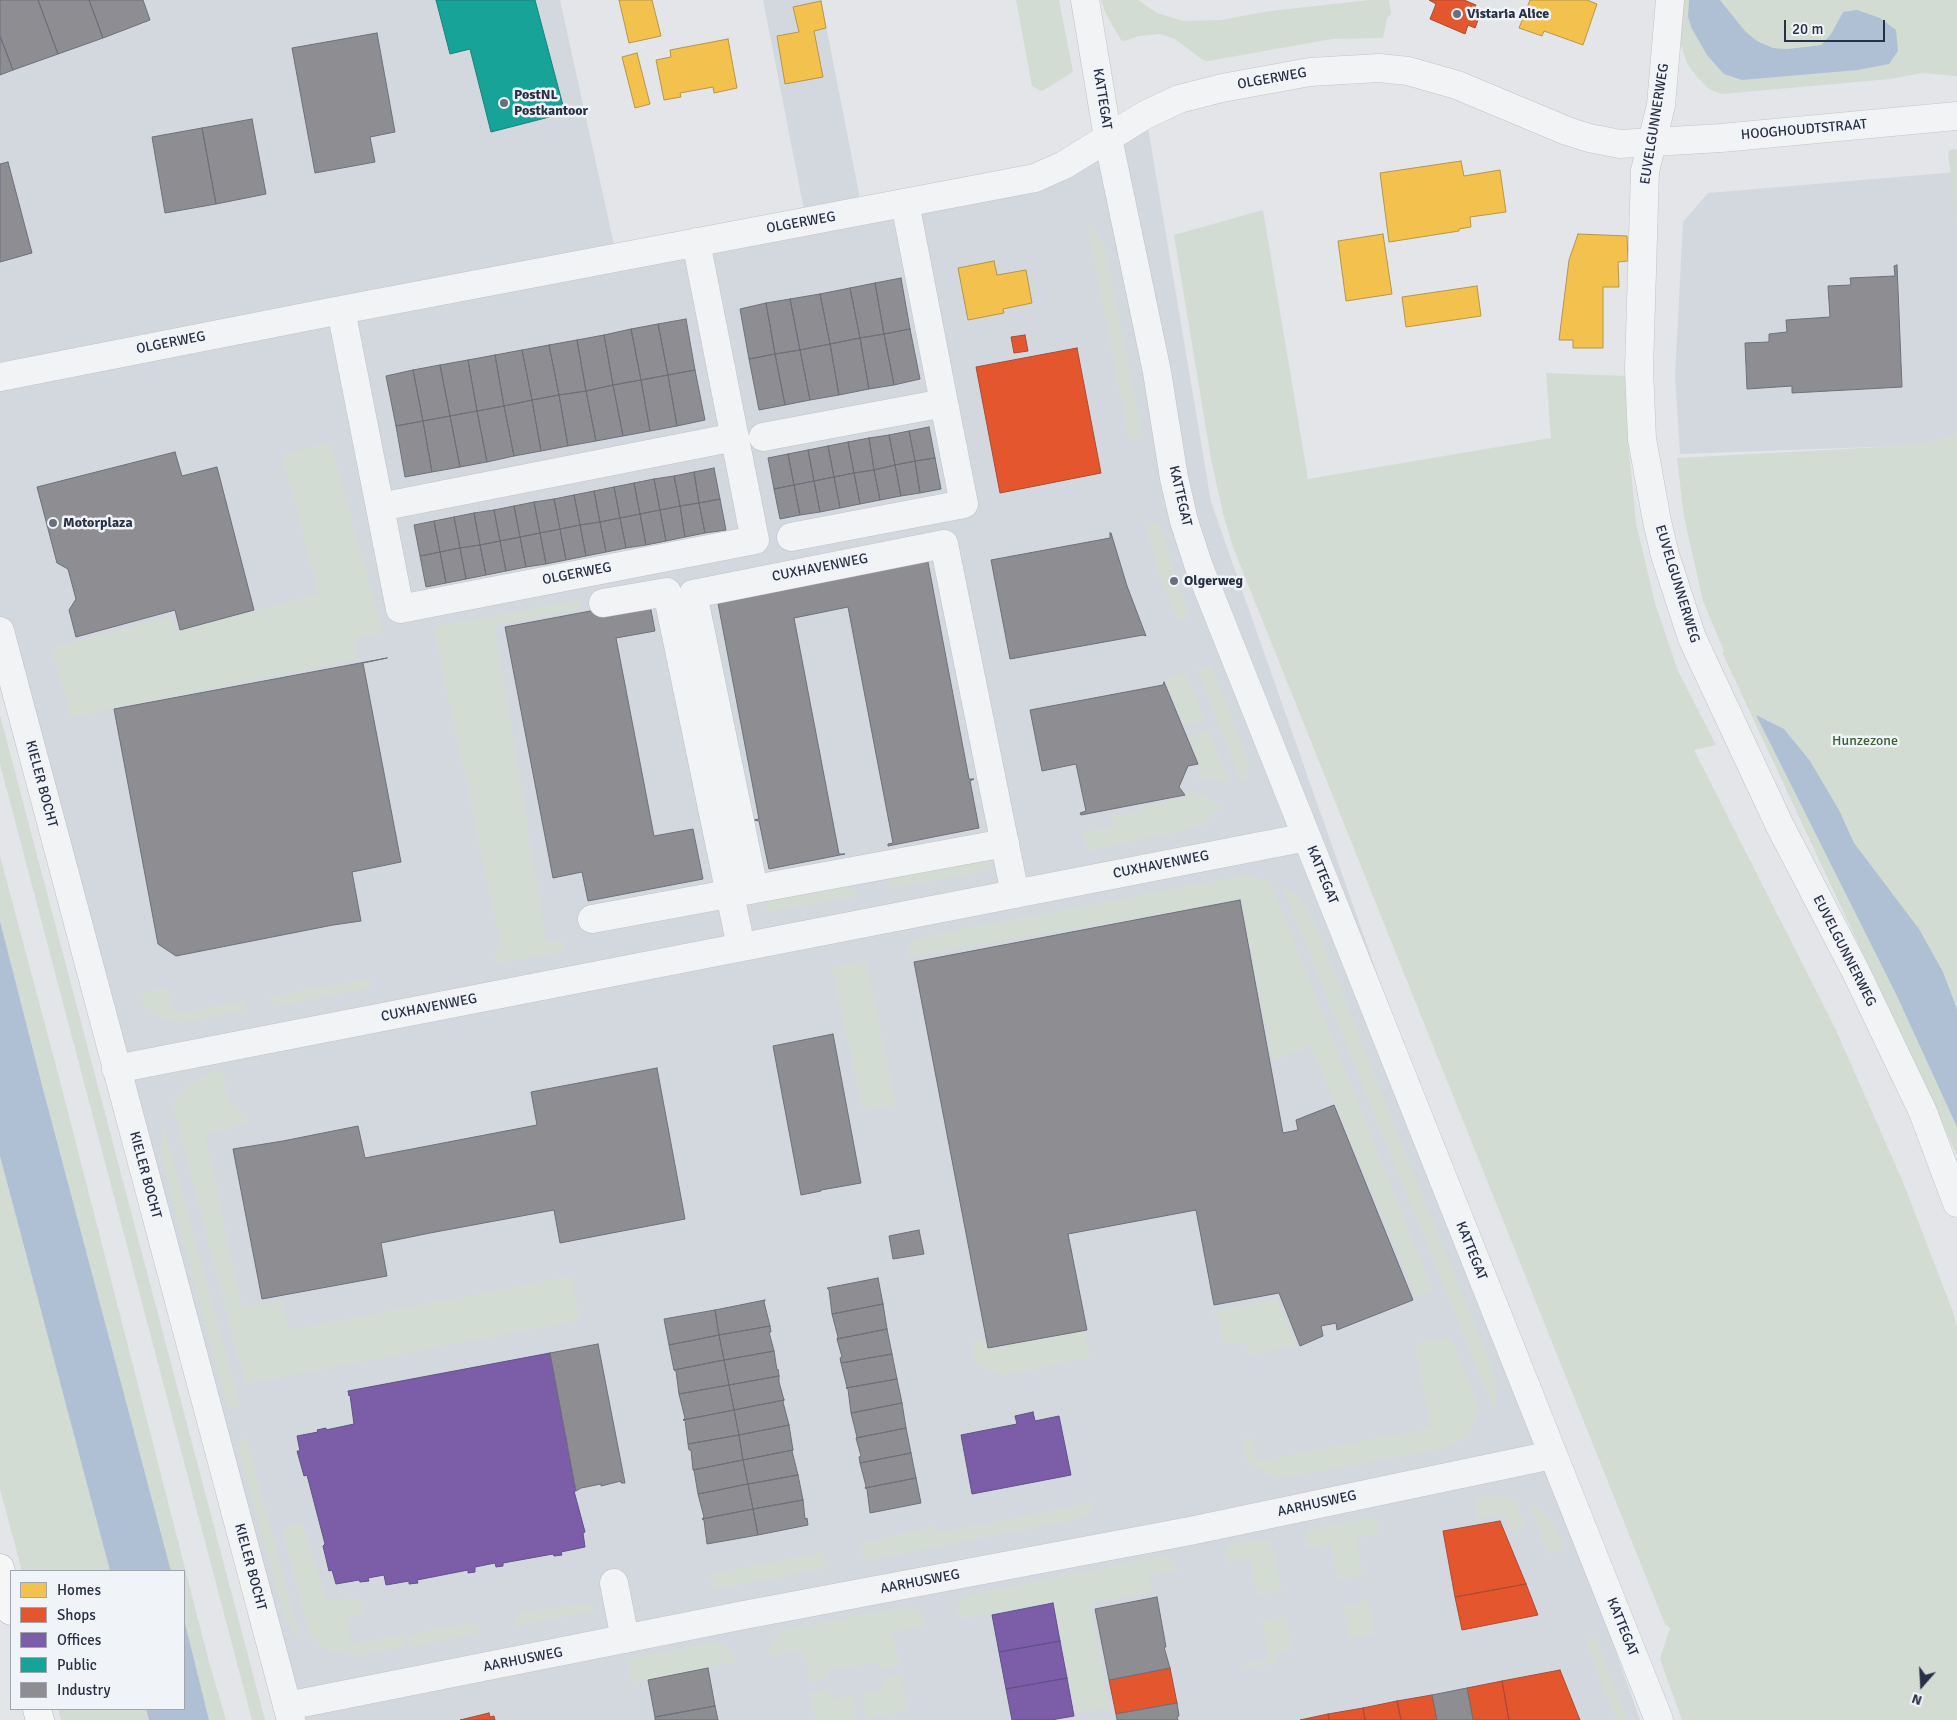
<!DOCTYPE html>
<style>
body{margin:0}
#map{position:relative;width:1957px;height:1720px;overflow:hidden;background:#e3e5e8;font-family:Signika,sans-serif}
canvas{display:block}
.legend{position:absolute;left:10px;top:1570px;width:175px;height:140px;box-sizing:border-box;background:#f0f3f8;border:1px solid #a0a5b0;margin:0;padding:6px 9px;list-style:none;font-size:15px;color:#273044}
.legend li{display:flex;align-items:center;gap:10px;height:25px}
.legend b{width:25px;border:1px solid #a0a5b0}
.north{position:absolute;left:1897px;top:1660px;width:50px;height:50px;-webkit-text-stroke:4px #f0f3f8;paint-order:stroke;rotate:199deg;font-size:14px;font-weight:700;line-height:20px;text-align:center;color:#273044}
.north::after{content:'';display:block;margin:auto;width:18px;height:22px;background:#273044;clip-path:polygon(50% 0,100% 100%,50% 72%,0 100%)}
.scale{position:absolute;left:1784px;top:20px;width:101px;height:22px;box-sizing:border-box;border:2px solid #273044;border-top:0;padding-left:6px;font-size:15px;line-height:18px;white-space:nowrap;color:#273044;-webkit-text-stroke:4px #f0f3f8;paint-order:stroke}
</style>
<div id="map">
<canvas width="1957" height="1720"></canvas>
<ul class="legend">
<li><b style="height:14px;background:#f2c14e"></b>Homes</li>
<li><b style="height:14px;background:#e4572e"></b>Shops</li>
<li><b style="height:14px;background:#7b5ea7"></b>Offices</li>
<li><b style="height:14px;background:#17a398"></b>Public</li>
<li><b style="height:14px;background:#8d8d92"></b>Industry</li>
</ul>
<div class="north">N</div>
<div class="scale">20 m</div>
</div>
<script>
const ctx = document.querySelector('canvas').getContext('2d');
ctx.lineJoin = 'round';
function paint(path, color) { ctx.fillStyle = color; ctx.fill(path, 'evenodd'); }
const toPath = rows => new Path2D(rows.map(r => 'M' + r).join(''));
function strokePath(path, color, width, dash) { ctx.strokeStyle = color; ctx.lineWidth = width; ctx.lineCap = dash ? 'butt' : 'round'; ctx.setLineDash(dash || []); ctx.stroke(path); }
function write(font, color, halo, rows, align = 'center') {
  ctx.font = font + ' Signika,sans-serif'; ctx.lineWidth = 5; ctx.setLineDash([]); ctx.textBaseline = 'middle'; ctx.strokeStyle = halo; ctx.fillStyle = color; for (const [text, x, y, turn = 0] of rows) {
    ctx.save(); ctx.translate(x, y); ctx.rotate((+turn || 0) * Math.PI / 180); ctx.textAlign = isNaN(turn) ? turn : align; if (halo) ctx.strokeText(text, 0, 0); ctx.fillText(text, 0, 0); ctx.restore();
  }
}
paint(toPath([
 [0,0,560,0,617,258,807,225,763,0,821,0,863,214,1029,178,1146,116,1211,502,1640,1720,276,1720,0,672],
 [1957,172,1957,444,1680,454,1675,376,1683,222,1708,193]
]), '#d3d8df');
paint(toPath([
 [1016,0,1059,0,1073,72,1042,91,1032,86],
 [1101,0,1138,0,1157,13,1183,21,1221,20,1270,11,1370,0,1389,0,1391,14,1387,18,1383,38,1332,39,1208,61,1203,60,1175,39,1160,34,1139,36,1125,41,1121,40,1106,14],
 [1678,0,1689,0,1688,16,1691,27,1857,70,1843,12,1831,34,1821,45,1787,49,1773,48,1757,41,1745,31,1720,0,1957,0,1957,76,1922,73,1890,79,1722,94,1709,89,1697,77,1687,63,1679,40],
 [1957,149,1957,224,1948,154,1950,150],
 [1263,210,1308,479,1551,438,1546,373,1626,376,1629,452,1636,523,1655,603,1678,671,1716,745,1694,750,1834,1026,1903,1182,1953,1312,1957,1327,1957,1720,1682,1720,1660,1659,1670,1628,1665,1624,1233,547,1224,517,1211,459,1174,235],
 [1087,223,1098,234,1105,249,1143,438,1129,440],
 [1957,433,1957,1155,1722,652,1724,651,1703,601,1684,517,1677,458,1880,447,1932,441],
 [330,442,383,632,354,639,358,659,71,717,51,648,171,616,175,632,319,594,282,455],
 [1159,522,1189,617,1178,621,1161,582,1146,526],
 [580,600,580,609,495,626,546,942,562,940,565,952,496,963,495,951,502,950,433,627],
 [1211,665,1246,755,1249,766,1247,777,1244,783,1240,780,1198,669],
 [1186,672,1205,720,1185,727,1165,680],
 [0,715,265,1720,252,1720,0,764],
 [1208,730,1229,781,1223,782,1198,778,1199,765,1189,737],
 [1190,790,1222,807,1204,824,1192,829,1087,851,1082,832,1113,828,1112,816,1140,813,1139,807,1185,798],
 [0,856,60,1081,209,1662,226,1720,209,1720,184,1619,184,1571,171,1571,42,1085,0,921],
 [989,859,991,870,887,889,889,882,893,878],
 [1245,875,1270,881,1433,1291,1416,1297,1311,1046,1273,1061,1241,900,908,957,909,944,916,938],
 [845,886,855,890,858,896,767,912,768,901],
 [1282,886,1294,892,1306,906,1321,938,1401,1143,1490,1362,1494,1377,1496,1391,1496,1402,1493,1408],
 [866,960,896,1105,863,1111,831,967],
 [369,979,372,987,274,1007,270,996],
 [168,988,174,1014,242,1001,245,1010,180,1023,163,1018,150,1012,143,1003,140,993],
 [223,1071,226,1091,233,1109,246,1115,249,1123,205,1134,242,1307,282,1300,289,1330,571,1276,580,1320,245,1384,173,1105,177,1097,191,1083,210,1072],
 [163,1123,240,1406,228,1410,161,1157],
 [0,1156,110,1571,22,1571,0,1489],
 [1278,1299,1296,1346,1249,1355,1245,1342,1225,1345,1214,1311],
 [1084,1330,1090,1357,1005,1375,979,1366,973,1356,972,1341,986,1338,988,1348],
 [1450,1337,1480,1409,1477,1419,1462,1440,1444,1448,1279,1479,1272,1477,1248,1462,1242,1438,1252,1437,1256,1461,1431,1428,1415,1344],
 [246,1437,301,1643,285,1619,238,1448,241,1441],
 [1488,1495,1514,1498,1526,1526,1511,1531,1504,1513,1478,1519,1474,1498],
 [1095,1502,1090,1513,1084,1518,864,1561,861,1543,936,1526,937,1533],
 [1530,1503,1542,1511,1552,1521,1565,1548,1548,1554],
 [1372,1517,1378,1522,1380,1533,1356,1538,1363,1575,1338,1580,1331,1544,1307,1548,1305,1535,1309,1529],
 [302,1523,327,1601,360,1598,364,1615,346,1619,352,1644,403,1634,406,1646,361,1655,344,1654,330,1652,310,1637,282,1529],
 [1266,1539,1271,1542,1282,1591,1257,1595,1250,1558,1227,1562,1225,1550,1228,1545,1232,1544],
 [823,1552,826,1568,713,1590,710,1574],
 [1160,1556,1169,1558,1174,1563,1178,1571,1149,1575,1152,1592,1090,1603,1109,1707,1076,1713,1054,1601,960,1619,957,1611,963,1598,968,1595],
 [1368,1601,1374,1635,1349,1639,1343,1605],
 [585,1603,590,1604,596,1611,514,1626,514,1621,522,1613],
 [902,1607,911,1607,917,1610,922,1615,926,1626,892,1632,900,1665,881,1669,879,1662,826,1671,827,1679,810,1682,804,1650,769,1656,770,1644,781,1630],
 [1285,1616,1292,1649,1275,1653,1276,1663,1244,1669,1243,1664,1269,1659,1262,1620],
 [469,1623,479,1628,480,1633,410,1647,407,1635],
 [1596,1638,1627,1720,1616,1720,1585,1639],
 [714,1642,724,1645,731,1651,737,1662,632,1683,627,1659],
 [900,1674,907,1711,867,1718,863,1693,884,1689,882,1678],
 [829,1689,831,1699,853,1695,856,1720,815,1720,810,1692],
 [58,1709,146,1709,149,1720,61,1720]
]), '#d2dcd3');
paint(toPath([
 [1689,0,1720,0,1745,31,1757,41,1773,48,1787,49,1821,45,1831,34,1843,12,1857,10,1880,18,1896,30,1898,51,1889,64,1858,70,1742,80,1724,74,1707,55,1691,27,1688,16],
 [1756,715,1784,729,1810,761,1839,810,1854,843,1919,929,1943,972,1957,1009,1957,1127,1897,996],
 [0,921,42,1085,171,1571,110,1571,0,1156],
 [184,1619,209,1720,149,1720,146,1709,184,1709]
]), '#afc0d5');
const homes = toPath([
 [619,0,652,0,661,36,629,43,619,0],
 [1530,0,1587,0,1597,4,1583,45,1544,31,1542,36,1519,28,1530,0],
 [821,1,826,28,814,31,823,77,785,84,777,36,799,32,793,7,821,1],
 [728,39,737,88,714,93,713,87,680,93,681,97,664,100,656,60,671,57,670,50,728,39],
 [637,53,650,104,635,108,622,57,637,53],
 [1461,161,1464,176,1500,170,1506,212,1470,217,1471,227,1459,229,1459,231,1389,242,1380,173,1461,161],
 [1383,234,1392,294,1346,301,1338,241,1383,234],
 [1578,234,1627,236,1628,261,1618,262,1619,287,1603,287,1603,348,1573,348,1573,340,1559,340,1569,260,1578,234],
 [994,261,997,275,1026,270,1032,303,1003,309,1004,313,968,320,958,268,994,261],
 [1477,286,1481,316,1406,327,1402,297,1477,286]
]);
paint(homes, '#f2c14e');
strokePath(homes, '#b5964b', 1);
const shops = toPath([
 [1464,0,1476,5,1474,12,1480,15,1475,28,1468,25,1465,34,1430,19,1436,4,1429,0,1464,0],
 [1025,335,1028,351,1014,353,1011,337,1025,335],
 [1077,348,1101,473,1000,493,976,367,1077,348],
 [1500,1521,1526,1584,1455,1597,1443,1531,1500,1521],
 [1526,1584,1538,1615,1462,1630,1455,1597,1526,1584],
 [1170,1668,1177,1703,1116,1714,1109,1680,1170,1668],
 [1560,1670,1580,1720,1509,1720,1502,1681,1560,1670],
 [1502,1681,1509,1720,1473,1720,1467,1688,1502,1681],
 [1432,1695,1437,1720,1401,1720,1397,1701,1432,1695],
 [1397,1701,1401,1720,1365,1720,1363,1708,1397,1701],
 [1363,1708,1365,1720,1329,1720,1328,1714,1363,1708],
 [489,1713,490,1717,494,1716,495,1720,460,1720,489,1713],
 [1328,1714,1329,1720,1300,1720,1328,1714]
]);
paint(shops, '#e4572e');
strokePath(shops, '#ab4b35', 1);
const offices = toPath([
 [550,1353,576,1491,574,1491,585,1532,583,1533,585,1547,561,1552,562,1555,554,1556,553,1554,503,1563,503,1566,496,1567,495,1563,475,1567,475,1572,468,1573,468,1570,417,1580,418,1583,409,1584,409,1581,386,1585,384,1575,368,1578,369,1581,360,1582,359,1580,336,1584,332,1570,329,1571,323,1546,325,1544,307,1475,304,1476,297,1451,300,1451,297,1436,318,1432,317,1430,326,1428,326,1430,354,1424,350,1395,349,1396,348,1391,550,1353],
 [1033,1412,1035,1421,1059,1416,1071,1475,972,1494,961,1435,1017,1424,1015,1416,1033,1412],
 [1053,1603,1060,1641,999,1652,992,1615,1053,1603],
 [1060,1641,1067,1678,1006,1689,999,1652,1060,1641],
 [1067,1678,1074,1716,1051,1720,1012,1720,1006,1689,1067,1678]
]);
paint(offices, '#7b5ea7');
strokePath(offices, '#625089', 1);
const public = toPath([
 [436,0,535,0,565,113,491,132,470,49,450,54,436,0]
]);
paint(public, '#17a398');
strokePath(public, '#1c807f', 1);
const industry = toPath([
 [0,0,38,0,58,54,13,70,0,36,0,0],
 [38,0,89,0,103,38,58,54,38,0],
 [89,0,143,0,150,20,103,38,89,0],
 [377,33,395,132,370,137,375,162,315,173,292,48,377,33],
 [0,36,13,70,0,75,0,36],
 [252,119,266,194,216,204,202,128,252,119],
 [202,128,216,204,165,213,152,137,202,128],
 [8,162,32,253,0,262,0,164,8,162],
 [1897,265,1902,387,1792,393,1792,386,1747,389,1745,343,1769,342,1769,334,1787,332,1786,320,1830,317,1828,286,1851,285,1850,278,1895,276,1894,266,1897,265],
 [901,278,910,329,884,334,875,283,901,278],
 [875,283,884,334,860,338,850,288,875,283],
 [850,288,860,338,830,344,820,294,850,288],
 [820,294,830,344,800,350,790,299,820,294],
 [790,299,800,350,775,354,766,303,790,299],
 [766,303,775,354,749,359,740,309,766,303],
 [686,319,695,370,668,375,658,324,686,319],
 [658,324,668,375,641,380,631,329,658,324],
 [631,329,641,380,613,385,604,335,631,329],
 [910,329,920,379,894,385,884,334,910,329],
 [884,334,894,385,869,389,860,338,884,334],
 [604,335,613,385,586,391,577,340,604,335],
 [860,338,869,389,839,395,830,344,860,338],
 [577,340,586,391,559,395,549,345,577,340],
 [830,344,839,395,810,400,800,350,830,344],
 [549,345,559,395,532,400,522,350,549,345],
 [522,350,532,400,504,406,495,355,522,350],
 [800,350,810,400,785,405,775,354,800,350],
 [775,354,785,405,759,410,749,359,775,354],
 [495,355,504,406,477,411,468,360,495,355],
 [468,360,477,411,450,416,440,365,468,360],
 [440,365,450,416,423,421,413,370,440,365],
 [413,370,423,421,396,426,386,376,413,370],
 [695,370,705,420,677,426,668,375,695,370],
 [668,375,677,426,650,431,641,380,668,375],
 [641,380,650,431,623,436,613,385,641,380],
 [613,385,623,436,596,441,586,391,613,385],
 [586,391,596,441,568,446,559,395,586,391],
 [559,395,568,446,541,451,532,400,559,395],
 [532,400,541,451,514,456,504,406,532,400],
 [504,406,514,456,487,462,477,411,504,406],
 [477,411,487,462,460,467,450,416,477,411],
 [450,416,460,467,432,472,423,421,450,416],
 [423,421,432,472,405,477,396,426,423,421],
 [929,427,935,458,915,461,909,431,929,427],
 [909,431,915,461,895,465,889,435,909,431],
 [889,435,895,465,874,470,869,438,889,435],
 [869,438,874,470,854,473,848,442,869,438],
 [848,442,854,473,834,477,828,446,848,442],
 [828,446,834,477,814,481,808,450,828,446],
 [808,450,814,481,794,485,788,454,808,450],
 [175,452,182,476,217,467,254,610,180,630,175,610,76,637,69,610,76,599,68,569,57,563,37,487,175,452],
 [788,454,794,485,774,489,768,458,788,454],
 [935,458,941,489,920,493,915,461,935,458],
 [915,461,920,493,901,496,895,465,915,461],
 [895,465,901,496,880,500,874,470,895,465],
 [714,468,720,499,699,503,694,472,714,468],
 [874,470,880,500,860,504,854,473,874,470],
 [694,472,699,503,680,506,674,476,694,472],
 [854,473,860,504,840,508,834,477,854,473],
 [674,476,680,506,660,510,654,479,674,476],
 [834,477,840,508,820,512,814,481,834,477],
 [654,479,660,510,640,514,634,483,654,479],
 [814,481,820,512,800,515,794,485,814,481],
 [634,483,640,514,620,518,614,487,634,483],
 [794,485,800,515,780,519,774,489,794,485],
 [614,487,620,518,600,522,594,491,614,487],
 [594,491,600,522,580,525,574,495,594,491],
 [574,495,580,525,560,529,554,499,574,495],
 [554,499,560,529,540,533,534,502,554,499],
 [720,499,726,530,705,533,699,503,720,499],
 [534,502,540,533,520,537,514,506,534,502],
 [699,503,705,533,685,537,680,506,699,503],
 [514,506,520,537,500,541,494,510,514,506],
 [680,506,685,537,666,541,660,510,680,506],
 [494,510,500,541,480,545,474,513,494,510],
 [660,510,666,541,646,545,640,514,660,510],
 [474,513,480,545,460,548,454,517,474,513],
 [640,514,646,545,626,548,620,518,640,514],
 [454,517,460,548,440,552,434,521,454,517],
 [620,518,626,548,606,552,600,522,620,518],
 [434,521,440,552,420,556,414,525,434,521],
 [600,522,606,552,586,556,580,525,600,522],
 [580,525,586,556,566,560,560,529,580,525],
 [560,529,566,560,546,564,540,533,560,529],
 [540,533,546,564,526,567,520,537,540,533],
 [1110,533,1111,533,1127,586,1146,636,1143,635,1010,659,991,560,1110,538,1110,533],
 [520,537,526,567,506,571,500,541,520,537],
 [500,541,506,571,486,575,480,545,500,541],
 [480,545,486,575,466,579,460,548,480,545],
 [460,548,466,579,446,583,440,552,460,548],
 [440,552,446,583,426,587,420,556,440,552],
 [927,557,969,779,974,779,970,781,979,828,888,846,888,844,893,843,848,607,794,618,839,854,845,854,769,869,759,821,754,820,759,819,717,598,927,557],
 [649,600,655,631,616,638,642,773,654,836,693,829,703,879,588,901,582,872,553,878,505,627,649,600],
 [387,658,363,663,401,862,352,872,361,921,333,925,176,956,158,944,114,709,387,658],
 [1164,682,1198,764,1188,766,1179,787,1185,795,1081,815,1080,813,1086,811,1076,764,1042,771,1030,710,1163,685,1164,682],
 [1240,900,1283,1133,1298,1130,1296,1120,1334,1105,1413,1300,1337,1330,1336,1323,1321,1326,1323,1336,1300,1346,1279,1293,1214,1305,1196,1210,1068,1234,1087,1330,988,1348,914,962,1240,900],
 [833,1034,861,1183,821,1190,821,1191,801,1195,773,1046,833,1034],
 [657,1068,685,1219,560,1243,554,1210,430,1233,381,1243,387,1276,262,1299,233,1149,283,1141,358,1126,365,1158,537,1125,531,1092,657,1068],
 [919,1230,924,1254,893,1259,889,1236,919,1230],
 [878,1278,883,1304,832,1314,829,1290,827,1288,878,1278],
 [765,1300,764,1302,770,1326,719,1335,715,1310,765,1300],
 [883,1304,887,1329,837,1339,838,1337,832,1314,883,1304],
 [715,1310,719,1335,669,1345,664,1319,715,1310],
 [770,1326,771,1332,769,1332,774,1351,724,1360,719,1335,770,1326],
 [887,1329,892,1354,841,1363,840,1358,842,1357,837,1339,887,1329],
 [719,1335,724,1360,674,1370,669,1345,719,1335],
 [598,1344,625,1483,621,1483,621,1481,601,1486,601,1484,581,1488,576,1491,550,1353,598,1344],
 [774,1351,777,1370,778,1369,779,1376,729,1385,724,1360,774,1351],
 [892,1354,897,1379,846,1388,847,1387,841,1363,892,1354],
 [724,1360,729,1385,679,1394,676,1371,674,1370,724,1360],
 [779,1376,779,1382,784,1400,734,1410,729,1385,779,1376],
 [897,1379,902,1403,851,1413,848,1389,846,1388,897,1379],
 [729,1385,734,1410,683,1420,685,1418,679,1394,729,1385],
 [784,1400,783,1402,789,1425,739,1435,734,1410,784,1400],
 [902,1403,906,1428,856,1438,857,1437,851,1413,902,1403],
 [734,1410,739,1435,688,1444,685,1420,683,1420,734,1410],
 [789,1425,793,1450,743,1460,739,1435,789,1425],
 [906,1428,911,1453,860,1463,859,1457,861,1456,856,1438,906,1428],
 [739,1435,743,1460,693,1470,691,1450,689,1450,688,1444,739,1435],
 [793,1450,792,1451,798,1475,748,1484,743,1460,793,1450],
 [911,1453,916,1478,865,1488,866,1486,860,1463,911,1453],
 [743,1460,748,1484,698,1494,694,1470,693,1470,743,1460],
 [798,1475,803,1500,753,1509,748,1484,798,1475],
 [916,1478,921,1503,870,1513,867,1489,865,1488,916,1478],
 [748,1484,753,1509,702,1519,704,1517,698,1494,748,1484],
 [803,1500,805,1519,807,1518,808,1525,758,1535,753,1509,803,1500],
 [753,1509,758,1535,707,1544,704,1520,702,1519,753,1509],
 [1157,1597,1166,1647,1164,1647,1170,1668,1109,1680,1095,1609,1157,1597],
 [708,1668,715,1706,655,1717,648,1680,708,1668],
 [1467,1688,1473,1720,1437,1720,1432,1695,1467,1688],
 [1177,1703,1179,1716,1177,1717,1178,1720,1117,1720,1116,1714,1177,1703],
 [715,1706,718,1720,655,1720,655,1717,715,1706]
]);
paint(industry, '#8d8d92');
strokePath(industry, '#6e717b', 1);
const minor = toPath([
 [1085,0,1108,138,1157,372,1174,478,1184,521,1199,567,1659,1720],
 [1670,0,1661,105,1645,171,1639,369,1642,439,1657,521,1665,555,1692,638,1780,826,1856,972,1923,1112,1957,1203],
 [341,310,400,609,755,540,696,242],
 [0,377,341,310,1035,178,1064,165,1145,115,1179,99,1222,88,1310,72,1379,68,1408,71,1457,85,1567,131,1589,138,1620,144,1721,138,1957,116],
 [763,437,944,403,905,203],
 [380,507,735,437],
 [791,537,964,504,944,403],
 [603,603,667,592,741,947],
 [0,631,291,1720],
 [754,889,693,594,944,544,1015,894],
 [592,919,1005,843],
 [116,1069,1307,837],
 [614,1583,625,1639],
 [287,1706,744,1615,1190,1531,1552,1455]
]);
const highway = toPath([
 [0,1568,11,1611],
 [37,1709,40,1720]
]);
strokePath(minor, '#c1c3c6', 29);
strokePath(highway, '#b5b8bd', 29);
strokePath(minor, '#f2f3f5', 28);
strokePath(highway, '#f6f6f7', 28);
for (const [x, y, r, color] of [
 [1457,14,5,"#696f7d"],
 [504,103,5,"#696f7d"],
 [53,523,5,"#696f7d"],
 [1174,581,5,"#696f7d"]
]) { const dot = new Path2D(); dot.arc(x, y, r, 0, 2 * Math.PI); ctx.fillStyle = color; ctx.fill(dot); strokePath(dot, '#f0f3f8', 2); }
write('bold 14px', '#273044', '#f0f3f8', [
 ["Vistaria Alice",1467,14],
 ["PostNL",514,95],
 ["Postkantoor",514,111],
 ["Motorplaza",63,523],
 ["Olgerweg",1184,581]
], 'left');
write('14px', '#273044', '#f0f3f8', [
 ["OLGERWEG",1272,79,-10],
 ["KATTEGAT",1102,99,81],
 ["EUVELGUNNERWEG",1655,124,-81],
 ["HOOGHOUDTSTRAAT",1804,130,-5],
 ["OLGERWEG",801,223,-10],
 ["OLGERWEG",171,343,-11],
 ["KATTEGAT",1180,496,77],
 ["CUXHAVENWEG",820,568,-11],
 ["OLGERWEG",577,574,-11],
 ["EUVELGUNNERWEG",1677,584,73],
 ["KIELER BOCHT",41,784,75],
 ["CUXHAVENWEG",1161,865,-11],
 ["KATTEGAT",1322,875,68],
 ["EUVELGUNNERWEG",1844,951,63],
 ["CUXHAVENWEG",429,1008,-11],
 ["KIELER BOCHT",145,1175,75],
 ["KATTEGAT",1471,1251,68],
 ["AARHUSWEG",1317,1504,-12],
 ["KIELER BOCHT",250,1567,75],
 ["AARHUSWEG",920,1582,-11],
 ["KATTEGAT",1622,1627,68],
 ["AARHUSWEG",523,1660,-11]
]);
write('14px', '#3a6133', '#f0f3f8', [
 ["Hunzezone",1865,741]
]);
</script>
